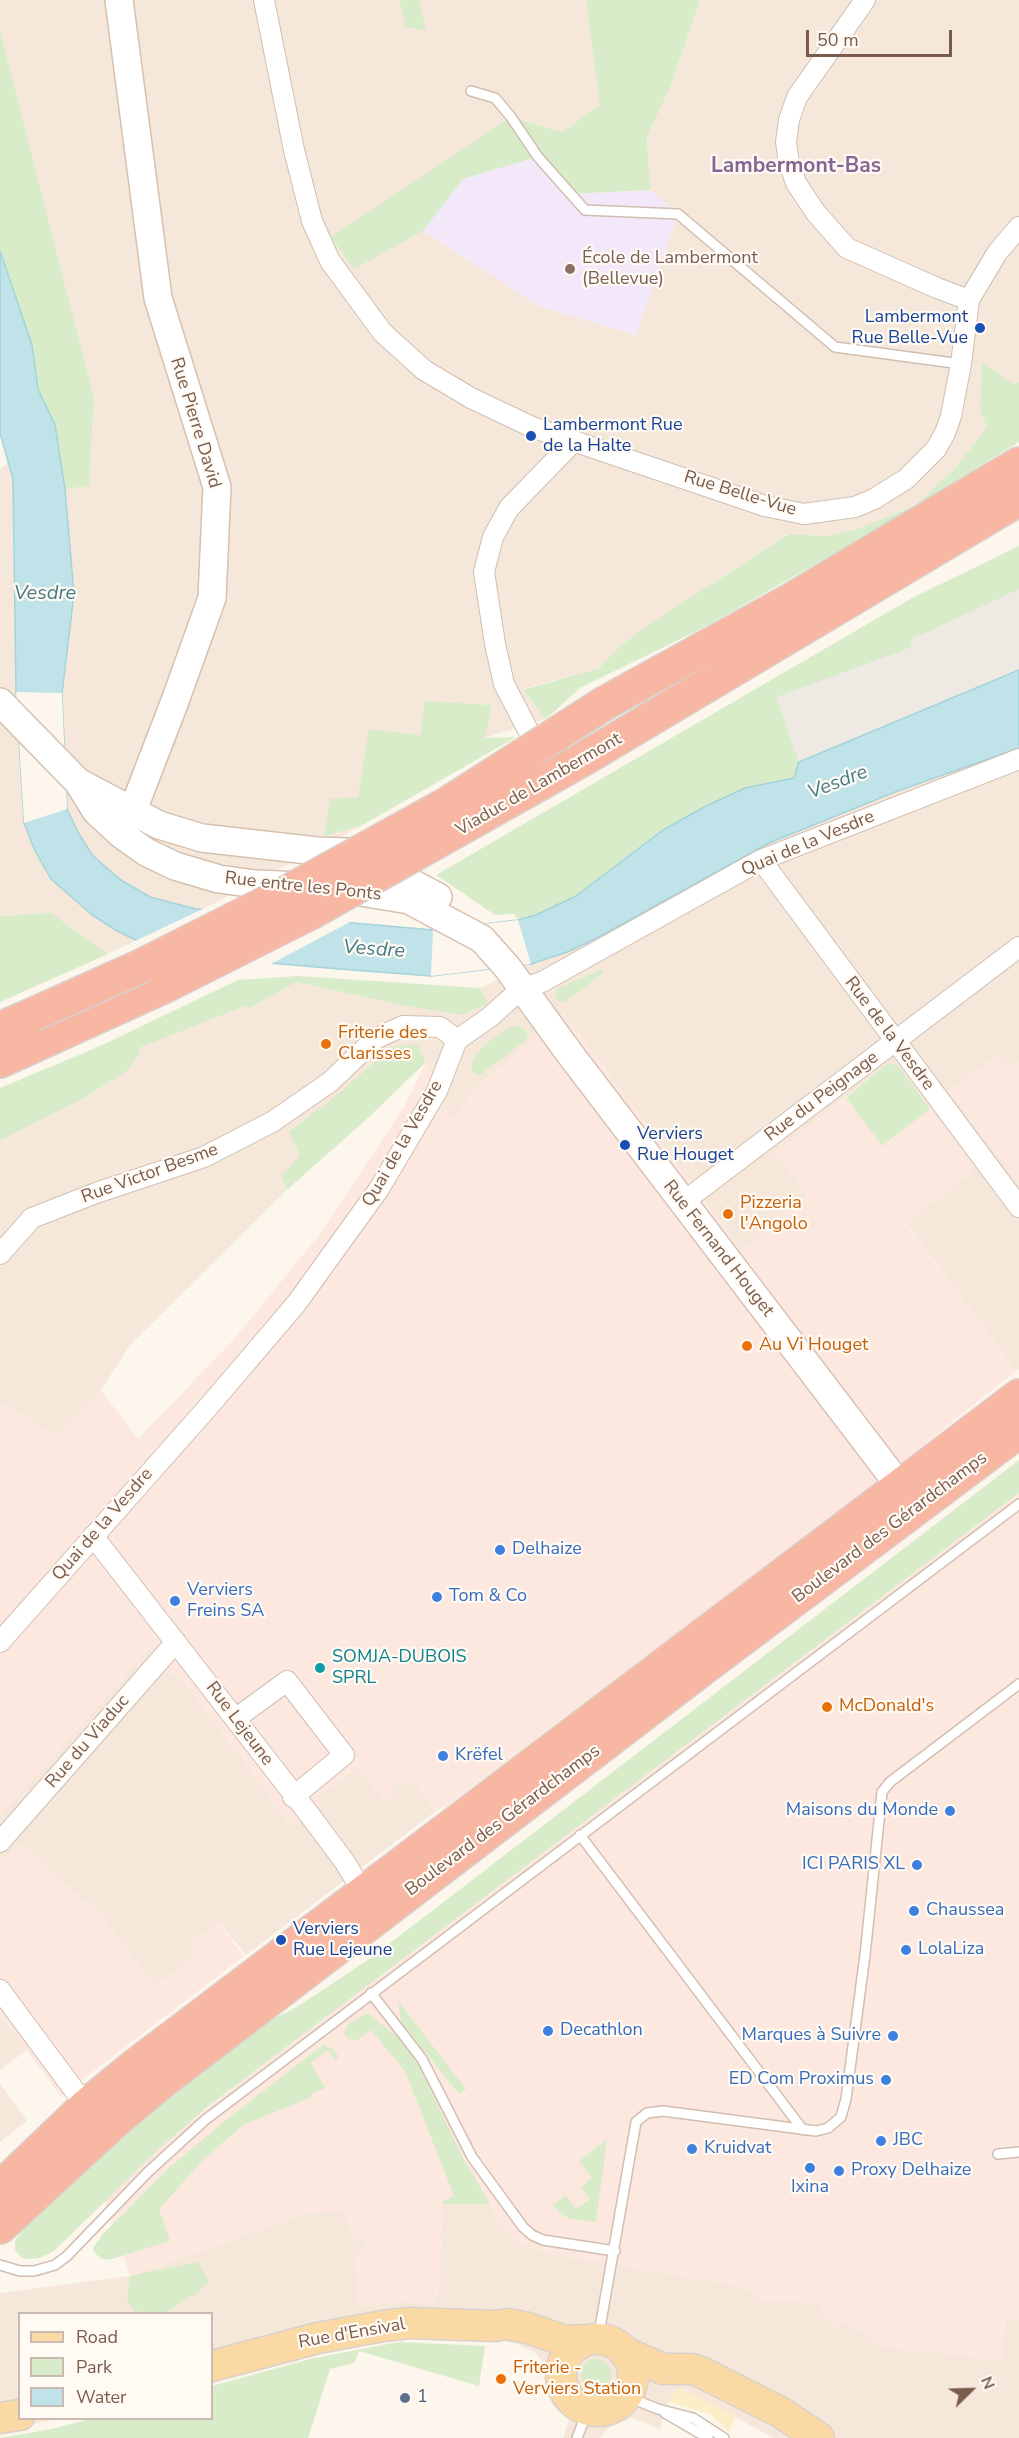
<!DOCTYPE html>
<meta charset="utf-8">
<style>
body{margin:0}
#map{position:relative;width:1019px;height:2438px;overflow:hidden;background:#fdf6ec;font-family:"Nunito Sans",sans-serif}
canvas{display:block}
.legend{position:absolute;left:18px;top:2312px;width:195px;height:108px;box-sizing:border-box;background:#fffaf3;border:2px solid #cabbb1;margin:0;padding:8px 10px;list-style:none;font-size:18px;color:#7a5c4d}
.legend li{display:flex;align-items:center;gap:12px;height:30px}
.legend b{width:30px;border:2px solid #cabbb1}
.north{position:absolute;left:941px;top:2360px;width:60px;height:60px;-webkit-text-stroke:4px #fffaf3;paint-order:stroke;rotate:67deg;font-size:16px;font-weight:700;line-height:24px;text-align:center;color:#7a5c4d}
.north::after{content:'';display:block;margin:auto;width:21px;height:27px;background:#7a5c4d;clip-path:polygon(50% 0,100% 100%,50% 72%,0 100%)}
.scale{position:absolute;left:806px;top:30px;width:146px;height:27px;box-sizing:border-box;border:3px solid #7a5c4d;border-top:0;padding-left:8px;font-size:18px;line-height:21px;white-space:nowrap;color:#7a5c4d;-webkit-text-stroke:4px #fffaf3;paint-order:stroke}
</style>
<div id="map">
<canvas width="1019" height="2438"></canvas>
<ul class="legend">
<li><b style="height:8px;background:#fbd9a5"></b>Road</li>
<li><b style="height:16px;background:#d8ecc9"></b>Park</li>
<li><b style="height:16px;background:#bfe3e8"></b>Water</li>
</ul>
<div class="north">N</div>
<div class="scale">50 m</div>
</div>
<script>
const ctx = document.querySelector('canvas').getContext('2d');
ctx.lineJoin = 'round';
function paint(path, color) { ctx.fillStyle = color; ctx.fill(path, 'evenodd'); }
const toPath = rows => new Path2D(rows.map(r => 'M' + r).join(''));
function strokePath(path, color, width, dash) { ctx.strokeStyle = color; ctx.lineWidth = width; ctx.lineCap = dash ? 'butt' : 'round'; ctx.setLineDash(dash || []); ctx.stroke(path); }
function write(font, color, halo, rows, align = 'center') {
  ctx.font = font + ' "Nunito Sans",sans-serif'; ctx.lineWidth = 4.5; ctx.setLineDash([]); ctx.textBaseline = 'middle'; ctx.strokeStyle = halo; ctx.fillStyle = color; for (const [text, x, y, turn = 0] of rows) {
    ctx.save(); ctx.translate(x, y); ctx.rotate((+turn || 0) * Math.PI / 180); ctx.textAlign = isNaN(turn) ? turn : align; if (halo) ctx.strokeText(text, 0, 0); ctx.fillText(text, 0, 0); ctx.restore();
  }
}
paint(toPath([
 [0,0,399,0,406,27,425,31,419,0,586,0,601,105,562,132,511,117,354,268,423,231,541,307,636,335,678,214,650,190,647,136,670,88,700,0,1019,0,1019,382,1014,384,982,363,980,409,987,427,956,467,916,505,855,530,825,536,788,534,660,617,621,645,599,668,523,689,546,719,484,738,492,705,425,702,420,736,358,797,324,836,361,826,217,902,108,954,51,913,0,916,0,469,8,463,13,479,65,489,89,486,94,398,0,30],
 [1019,748,1019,1061,1007,1070,996,1056,950,1091,1019,1183,1019,1369,1016,1371,906,1223,947,1192,887,1065,776,1152,808,1196,765,1225,768,1230,742,1250,563,1013,480,1085,450,1120,417,1044,391,1048,343,1090,300,1155,281,1176,287,1190,129,1346,101,1390,57,1436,0,1402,0,1141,86,1097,128,1070,140,1053,138,1048,245,1006,247,1009,297,982,400,1005,488,1003,480,988,531,964,570,951,597,938,767,844,895,792],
 [149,1648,170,1675,178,1674,292,1827,320,1796,358,1766,384,1801,390,1787,400,1779,406,1787,414,1781,436,1811,246,1955,219,1922,189,1945,196,1955,155,1987,101,1915,20,1844,0,1863,0,1816],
 [0,2015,27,2050,0,2070],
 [0,2084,27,2121,0,2142],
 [443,2204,490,2204,497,2219,545,2253,741,2286,767,2302,805,2302,819,2305,836,2329,846,2322,884,2347,1003,2360,1005,2317,1019,2321,1019,2438,774,2438,680,2388,668,2402,660,2429,632,2418,610,2427,600,2438,563,2438,569,2420,553,2388,550,2373,537,2354,517,2344,499,2340,393,2336,212,2378,212,2314,20,2314,20,2418,59,2419,0,2430,0,2293,130,2276,308,2213,343,2211,355,2240,363,2237,364,2242,366,2253,354,2255,360,2307,402,2301,437,2302]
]), '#f5e8da');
paint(toPath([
 [563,1013,742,1250,768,1230,764,1226,808,1196,775,1152,846,1098,882,1145,930,1109,975,1170,906,1224,1016,1371,870,1488,447,1806,436,1811,414,1781,406,1787,400,1779,390,1786,395,1794,384,1802,358,1766,320,1796,319,1805,292,1827,178,1675,170,1675,149,1648,0,1816,0,1402,57,1436,101,1390,138,1439,234,1339,320,1234,405,1105,426,1062,450,1119,480,1085],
 [996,1056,1007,1070,1019,1061,1019,1183,949,1091],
 [1019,1493,1019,2321,1005,2317,1003,2361,884,2347,846,2322,837,2329,819,2305,805,2302,767,2302,741,2286,545,2253,519,2243,497,2219,490,2204,443,2204,437,2302,402,2301,359,2307,354,2255,365,2253,364,2242,362,2237,354,2241,343,2211,307,2213,130,2276,105,2201,167,2141,235,2086],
 [20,1843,101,1915,155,1987,196,1955,188,1944,219,1922,244,1956,61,2096,0,2015,0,1863]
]), '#fde8e0');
paint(toPath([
 [1019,569,1019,670,799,762,777,697]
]), '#efe9e4');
paint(toPath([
 [538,157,570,194,650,190,678,214,636,335,541,307,423,231,463,179]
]), '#f3e8fa');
paint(toPath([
 [399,0,419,0,426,31,406,27],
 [586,0,700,0,670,88,647,136,650,190,570,194,537,157,463,179,423,231,354,269,331,237,511,117,562,132,600,105],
 [0,30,94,398,89,486,65,489,55,425,38,389,32,345,0,251],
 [982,362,1014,384,1019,382,1019,442,888,523,705,627,580,688,546,719,523,690,599,668,621,645,660,617,789,534,825,536,855,530,916,505,956,467,987,427,980,410],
 [1019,546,1019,589,910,640,912,647,777,697,799,762,794,778,745,788,706,806,663,830,576,896,536,915,518,920,514,914,495,915,436,875,912,598],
 [425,701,492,705,485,738,516,737,361,826,324,836,330,799,358,797,369,729,420,735],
 [51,913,108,954,0,1002,0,916],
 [601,970,604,973,564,1002,558,1001,555,997,558,988],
 [298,976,480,988,488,1003,463,1015,400,1005,297,982,247,1009,245,1006,139,1048,140,1053,128,1070,86,1097,0,1141,0,1088,100,1046,238,980],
 [520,1026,527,1032,528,1036,525,1041,480,1075,474,1073,471,1068,473,1059,484,1045,511,1027],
 [417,1044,426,1062,369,1117,287,1190,281,1176,300,1155,289,1132,343,1090,391,1047],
 [887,1064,897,1065,930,1109,882,1146,846,1098],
 [1019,1460,1019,1493,211,2104,160,2148,54,2251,40,2258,27,2259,21,2257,15,2250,15,2241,21,2232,97,2159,152,2111,263,2024,297,2007,372,1957],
 [398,2001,466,2089,459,2094,401,2022],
 [368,2013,400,2039,419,2066,463,2158,490,2204,443,2204,443,2201,454,2196,405,2071,371,2030,356,2041,347,2038,344,2033,348,2024],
 [324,2044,328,2048,332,2047,339,2057,335,2060,328,2050,311,2063,325,2088,311,2094,312,2097,243,2125,202,2161,159,2209,170,2241,109,2260,100,2258,95,2253,93,2248,103,2234,170,2167,226,2120],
 [607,2139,596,2222,571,2219,562,2215,553,2205,566,2195,576,2209,590,2199,581,2187,592,2178,579,2161],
 [197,2262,209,2282,197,2293,165,2313,134,2311,127,2301,130,2276],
 [399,2342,485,2346,479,2386,359,2351,354,2363,330,2369,308,2438,0,2438,52,2429,90,2419,212,2418,212,2386,314,2358],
 '581 2374a15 15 0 1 1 30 0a15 15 0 1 1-30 0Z'
]), '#d8ecc9');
paint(toPath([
 [679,2388,735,2416,729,2432,710,2414,668,2402]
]), '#fcefc7');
const water = toPath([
 [0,251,32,345,38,389,55,425,65,489,74,594,62,693,67,809,79,834,93,856,121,880,150,897,196,909,433,930,518,920,536,915,576,896,663,830,706,806,745,788,794,778,799,762,1019,670,1019,748,895,792,769,843,597,938,570,951,531,964,431,976,339,969,165,954,117,931,91,914,51,879,35,851,24,823,16,692,13,479,0,433,0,251]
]);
paint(water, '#bfe3e8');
strokePath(water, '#a5d3da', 1.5);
paint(toPath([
 [16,692,62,693,67,809,24,823],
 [207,907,335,920,352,921,267,966,164,957,133,942],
 [518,920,531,964,431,976,433,930]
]), '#fdf6ec');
const lane = toPath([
 [471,91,495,98,511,117,538,157,585,210,678,214,835,347,961,364],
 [580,1835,803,2130],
 [371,1993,422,2059,472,2157,523,2227,532,2235,543,2240,615,2251],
 [998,2154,1019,2152],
 [0,2265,20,2271,34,2271,55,2265,67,2256,148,2172,205,2120,1019,1504],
 [598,2339,636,2122,647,2113,663,2111,816,2131,828,2128,841,2117,846,2099,865,1955,882,1792,890,1782,1019,1684],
 [625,2396,658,2409,693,2418,724,2438],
 [665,2413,708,2438],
 [577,2438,588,2409]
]);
const street = toPath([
 [264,0,294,150,312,221,330,261,383,333,424,370,471,398,532,427,765,506,804,514,855,507,874,499,906,479,936,449,945,433,951,416,961,364,969,300,997,253,1019,227],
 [865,0,797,97,789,120,786,142,789,163,796,183,816,213,847,248,937,288,969,300],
 [530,734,504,684,495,644,484,572,493,537,509,508,574,441],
 [761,860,1019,1207],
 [682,1203,1019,947],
 [0,1254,32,1218,96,1193,204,1157,272,1122,330,1082,375,1039,403,1026,440,1027,457,1040],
 [93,1536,309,1814,344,1861,368,1900],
 [0,1642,209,1406,296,1304,379,1189,437,1091,457,1040,490,1017,521,989,542,982,761,860,1019,759],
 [235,1719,287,1681,344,1755,293,1797],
 [0,1842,176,1642],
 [0,1990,86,2106]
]);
const secondary = toPath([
 [119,0,158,298,217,487,212,598,175,701,133,810,121,834],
 [0,702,78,782,96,811,121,834,146,852,175,866,219,879,255,884,302,886],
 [80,783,159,825,202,838,317,851,347,852,384,859,406,880,438,897],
 [343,889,409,900,482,939,507,967,570,1054,912,1502]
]);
const primary = toPath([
 '561 2375a36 36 0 1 1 72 0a36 36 0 1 1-72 0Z',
 [624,2352,663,2369,692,2369,703,2373,780,2412,819,2438],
 [212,2366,318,2338,383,2326,409,2323,495,2326,508,2324,528,2328,565,2341,588,2340],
 [0,2418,20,2415]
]);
const highway = toPath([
 [605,703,793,599,1019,464],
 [585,758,1019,499],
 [0,1029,32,1015],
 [0,1061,167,985],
 [0,2188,86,2106,136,2065,1019,1396],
 [0,2227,115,2121,163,2081,706,1666,1019,1431]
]);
strokePath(lane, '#d1beb0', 12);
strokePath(street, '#d1beb0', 22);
strokePath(secondary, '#d6c0b0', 30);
strokePath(primary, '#dad1cd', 33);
strokePath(highway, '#dad1cd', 36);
strokePath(lane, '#fff', 9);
strokePath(street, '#fff', 20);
strokePath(secondary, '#fff', 27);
strokePath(primary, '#fbd9a5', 30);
strokePath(highway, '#f7b7a3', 33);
const highwayBridge = toPath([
 [167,985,312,912,585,758],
 [32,1015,137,968,284,894,447,804,605,703]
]);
strokePath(highwayBridge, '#dad1cd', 36, []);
strokePath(highwayBridge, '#f7b7a3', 33);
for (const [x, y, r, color] of [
 [570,269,6,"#8d6e63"],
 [980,328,6,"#1a4fb4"],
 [531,436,6,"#1a4fb4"],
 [326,1044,6,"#e8710a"],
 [625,1145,6,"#1a4fb4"],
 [728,1214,6,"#e8710a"],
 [747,1346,6,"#e8710a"],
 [500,1550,6,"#3f7fe0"],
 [437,1597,6,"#3f7fe0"],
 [175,1601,6,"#3f7fe0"],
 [320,1668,6,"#0f9aa8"],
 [827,1707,6,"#e8710a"],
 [443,1756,6,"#3f7fe0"],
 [950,1811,6,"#3f7fe0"],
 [917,1865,6,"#3f7fe0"],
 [914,1911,6,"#3f7fe0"],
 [281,1940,6,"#1a4fb4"],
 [906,1950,6,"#3f7fe0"],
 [548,2031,6,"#3f7fe0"],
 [893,2036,6,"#3f7fe0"],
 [886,2080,6,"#3f7fe0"],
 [881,2141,6,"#3f7fe0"],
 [692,2149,6,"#3f7fe0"],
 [810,2168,6,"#3f7fe0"],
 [839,2171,6,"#3f7fe0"],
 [501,2379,6,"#e8710a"],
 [405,2398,6,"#5c6f8a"]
]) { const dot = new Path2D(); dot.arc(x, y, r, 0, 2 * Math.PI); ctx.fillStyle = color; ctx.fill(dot); strokePath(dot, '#fffaf3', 2); }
write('18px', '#785e54', '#fffaf3', [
 ["École de Lambermont",582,259],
 ["(Bellevue)",582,280]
], 'left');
write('18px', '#164399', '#fffaf3', [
 ["Lambermont",968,318,"right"],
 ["Rue Belle-Vue",968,339,"right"],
 ["Lambermont Rue",543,426],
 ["de la Halte",543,447],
 ["Verviers",637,1135],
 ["Rue Houget",637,1156],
 ["Verviers",293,1930],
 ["Rue Lejeune",293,1951]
], 'left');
write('18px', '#7a5c4d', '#fffaf3', [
 ["Rue Pierre David",195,423,73],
 ["Rue Belle-Vue",740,494,17],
 ["Viaduc de Lambermont",539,785,-30],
 ["Quai de la Vesdre",808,844,-23],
 ["Rue entre les Ponts",303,887,6],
 ["Rue de la Vesdre",889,1034,53],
 ["Rue du Peignage",822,1097,-37],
 ["Quai de la Vesdre",403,1144,-60],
 ["Rue Victor Besme",150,1174,-20],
 ["Rue Fernand Houget",718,1249,52],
 ["Quai de la Vesdre",103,1525,-49],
 ["Boulevard des Gérardchamps",890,1528,-37],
 ["Rue Lejeune",239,1724,53],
 ["Rue du Viaduc",88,1742,-49],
 ["Boulevard des Gérardchamps",503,1821,-37],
 ["Rue d'Ensival",352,2334,-10]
]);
write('18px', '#c56008', '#fffaf3', [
 ["Friterie des",338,1034],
 ["Clarisses",338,1055],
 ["Pizzeria",740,1204],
 ["l'Angolo",740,1225],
 ["Au Vi Houget",759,1346],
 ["McDonald's",839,1707],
 ["Friterie -",513,2369],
 ["Verviers Station",513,2390]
], 'left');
write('18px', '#366cbe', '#fffaf3', [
 ["Delhaize",512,1550],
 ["Verviers",187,1591],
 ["Freins SA",187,1612],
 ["Tom & Co",449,1597],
 ["Krëfel",455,1756],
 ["Maisons du Monde",938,1811,"right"],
 ["ICI PARIS XL",905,1865,"right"],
 ["Chaussea",926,1911],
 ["LolaLiza",918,1950],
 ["Decathlon",560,2031],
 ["Marques à Suivre",881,2036,"right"],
 ["ED Com Proximus",874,2080,"right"],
 ["JBC",893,2141],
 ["Kruidvat",704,2149],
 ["Proxy Delhaize",851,2171],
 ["Ixina",810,2188,"center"]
], 'left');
write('18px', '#0d838f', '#fffaf3', [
 ["SOMJA-DUBOIS",332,1658],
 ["SPRL",332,1679]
], 'left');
write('18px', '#4e5e75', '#fffaf3', [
 ["1",417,2398]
], 'left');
write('italic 20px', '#437c86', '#fffaf3', [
 ["Vesdre",45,594],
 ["Vesdre",838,783,-21],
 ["Vesdre",374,950,4]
]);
write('bold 21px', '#846695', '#fffaf3', [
 ["Lambermont-Bas",796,167]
]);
</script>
